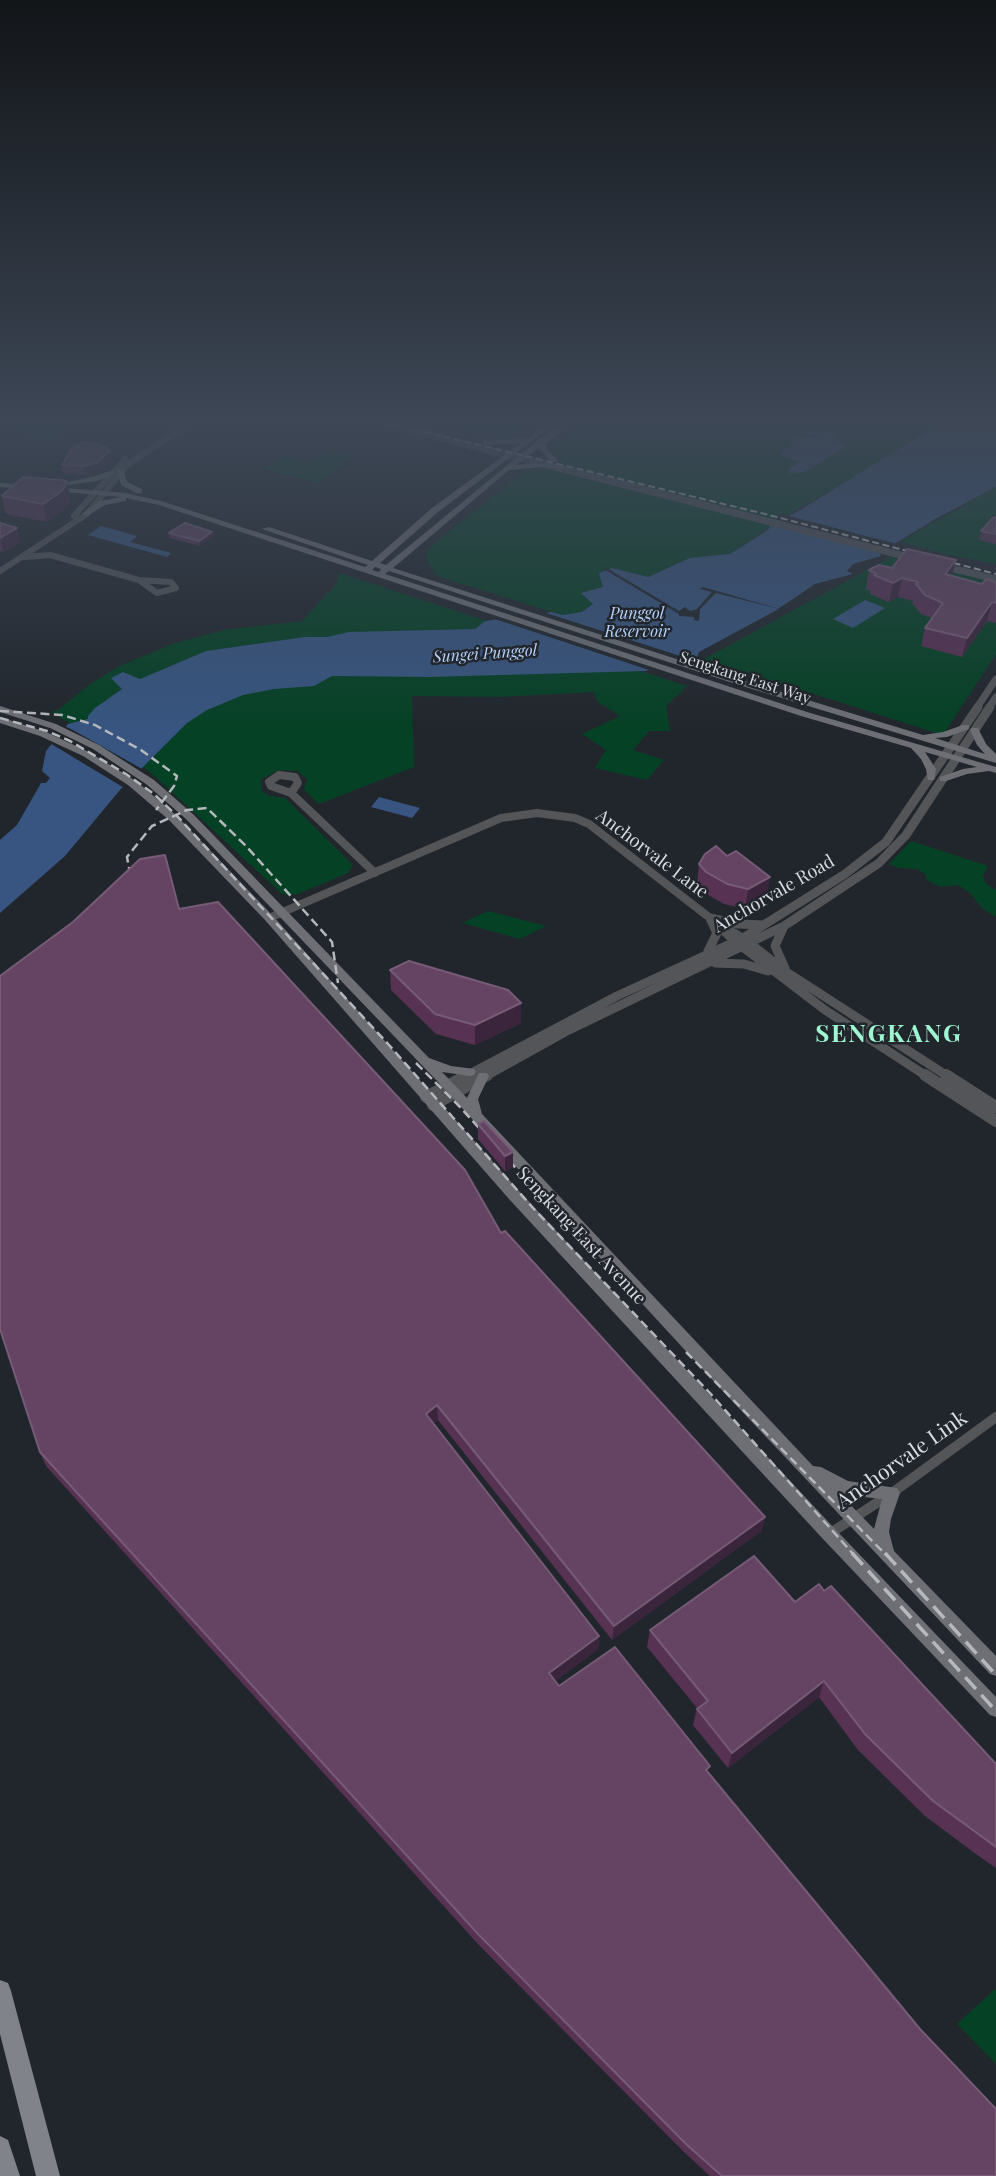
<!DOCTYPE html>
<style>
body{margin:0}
canvas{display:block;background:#21262c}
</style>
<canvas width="996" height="2176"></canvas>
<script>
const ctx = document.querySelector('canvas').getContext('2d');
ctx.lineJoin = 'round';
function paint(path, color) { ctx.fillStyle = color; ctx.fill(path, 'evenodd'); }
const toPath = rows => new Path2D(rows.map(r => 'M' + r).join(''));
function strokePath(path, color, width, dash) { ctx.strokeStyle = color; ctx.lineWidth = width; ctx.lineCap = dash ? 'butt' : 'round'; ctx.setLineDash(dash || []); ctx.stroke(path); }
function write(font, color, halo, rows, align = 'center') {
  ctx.font = font + ' "Playfair Display",serif'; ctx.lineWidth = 5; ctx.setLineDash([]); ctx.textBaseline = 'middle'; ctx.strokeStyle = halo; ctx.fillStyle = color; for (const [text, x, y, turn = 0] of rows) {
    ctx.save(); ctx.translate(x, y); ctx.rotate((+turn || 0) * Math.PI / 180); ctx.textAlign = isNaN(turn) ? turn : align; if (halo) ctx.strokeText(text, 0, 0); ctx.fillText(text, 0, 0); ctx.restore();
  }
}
paint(toPath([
 [0,424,64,424,71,428,42,441],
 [435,424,530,424,511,436,503,437],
 [582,424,939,424,872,467,788,515,730,554,690,558,648,577,612,568,599,573,603,587,582,594,593,604,582,612,562,615,440,577,435,573,426,559,427,550,432,545,527,469,547,469,563,458,554,451,555,446],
 [330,450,356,456,319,483,263,469,283,455,312,462],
 [996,487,996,564,950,555,900,542],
 [891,557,996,583,996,654,943,735,704,659],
 [339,573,687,686,666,706,670,731,649,731,633,750,664,760,647,780,595,768,606,750,582,734,620,716,597,701,594,692,499,697,412,696,414,767,319,804,304,790,307,779,297,771,278,770,261,780,261,790,269,796,285,798,353,865,348,873,298,894,286,895,282,894,149,771,51,712,58,710,90,684,118,667,172,644,224,630,302,621,337,583],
 [911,841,988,866,983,876,986,884,996,890,996,917,983,909,970,893,958,885,940,887,927,880,925,874,917,869,898,868,889,864],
 [488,911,546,926,520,939,462,923],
 [996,1988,996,2064,957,2024]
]), '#054125');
paint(toPath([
 [939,424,996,424,996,487,935,519,880,553,881,556,853,564,847,571,853,574,815,584,775,611,699,652,696,660,645,671,429,677,332,676,314,686,274,689,243,695,207,710,187,723,120,790,65,856,0,913,0,840,17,825,41,783,46,783,50,778,42,771,46,751,68,724,88,719,88,716,95,708,122,689,111,678,123,672,140,679,206,651,305,637,327,637,349,632,475,629,485,621,552,612,562,615,582,612,593,604,581,593,603,587,599,573,612,568,648,577,690,558,730,554,768,530,771,524,797,512],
 [804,428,834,433,837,438,833,440,844,444,844,448,804,472,789,473,788,470,801,461,785,457,780,453,791,446,794,438,827,439,808,434,801,429],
 [101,526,137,536,130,542,171,553,167,557,88,535],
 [865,600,885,608,853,628,833,619],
 [379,797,420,808,412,818,371,807]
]), '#375580');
paint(toPath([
 [781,514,901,545,887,553,769,521],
 [605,567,679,611,685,607,690,611,697,609,712,592,700,589,703,587,783,610,716,593,700,609,699,621,694,620,694,617,679,616,679,614,602,568],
 [540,611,699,662,655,672,492,618],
 [62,725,71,729,144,770,126,789,48,742]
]), '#21262c');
strokePath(toPath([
 [74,516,125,459],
 [25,557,50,555,139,580],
 [0,571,87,514,127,465,189,424],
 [139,580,171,582,176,588,157,593,139,580]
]), '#535558', 6);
strokePath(toPath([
 [279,775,295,777,298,783,291,793,271,786,269,782,279,775],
 [291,793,375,873],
 [269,918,501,818,537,813,575,818,589,824,710,918,735,942],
 [718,923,743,938]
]), '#535558', 8);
strokePath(toPath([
 [829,1534,892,1493,996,1417]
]), '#535558', 10);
strokePath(toPath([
 [386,424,916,559],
 [942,566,996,579],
 [976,709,996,679],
 [988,709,996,697]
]), '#535558', 7);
strokePath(toPath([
 [710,918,738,924,763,925],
 [784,926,775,946,785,968],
 [748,942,788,973,949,1077],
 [740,945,825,1010,928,1077],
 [708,951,717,933,710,918],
 [715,963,744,964,768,971],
 [464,1077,617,996,743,938,845,874,886,842,978,707],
 [484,1077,565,1032,784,926,879,863,906,835,990,707]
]), '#535558', 9);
strokePath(toPath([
 [925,1075,996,1121],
 [946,1075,996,1107],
 [426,1097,468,1075],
 [433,1105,487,1075]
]), '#535558', 12);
paint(toPath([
 [546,424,554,424,438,512,380,563,386,565,538,440,562,424,570,424,545,444,547,450,558,460,557,462,551,462,539,448,516,465,541,463,562,465,566,467,565,469,541,467,509,470,393,568,745,681,923,735,943,732,963,725,969,725,969,729,947,737,935,738,985,754,977,745,970,730,972,728,978,728,986,744,996,754,996,763,739,685,389,571,385,574,807,712,996,767,996,773,989,771,967,774,946,781,940,781,940,777,963,769,977,767,925,752,936,769,934,780,928,780,926,769,921,759,911,748,801,716,159,505,126,498,126,501,105,505,87,516,83,514,84,512,100,501,121,497,52,491,48,489,52,487,125,493,161,501,365,567,368,565,262,529,269,527,372,561,432,508,521,443,486,445,483,445,483,441,528,438,546,424],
 [375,567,381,569,379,572,372,570,375,567],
 [117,469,123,469,127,482,142,489,142,493,136,493,121,485,117,469],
 [110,471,113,471,113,475,97,481,61,486,57,484,92,477,110,471],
 [0,483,27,485,31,487,27,489,0,487,0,483],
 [0,706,56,724,99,745,154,780,194,815,429,1058,451,1066,474,1069,476,1072,474,1075,470,1076,442,1072,467,1098,479,1073,487,1073,489,1076,478,1099,482,1114,813,1466,821,1467,848,1481,897,1488,900,1493,891,1519,889,1532,894,1551,996,1656,996,1676,990,1674,718,1386,438,1082,186,819,146,784,93,749,50,728,0,712,0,706],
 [837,1491,846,1495,882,1499,874,1529,837,1491],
 [0,717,46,732,89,752,136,781,177,816,273,916,519,1191,835,1529,996,1697,996,1717,990,1715,823,1539,509,1199,265,920,169,820,128,785,83,756,40,736,0,723,0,717]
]), '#6d6f75');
paint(toPath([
 [0,1980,8,1983,11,1991,60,2176,36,2176,0,2034,0,1980],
 [0,2136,8,2140,20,2176,0,2176,0,2136]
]), '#81838b');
strokePath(toPath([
 [393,424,765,514,996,574]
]), '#b5b8bc', 2, [7, 3.5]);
strokePath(toPath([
 [0,711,62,715,95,725,141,750,177,776,174,786,156,810],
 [0,718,47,731,70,741,126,774,154,794,177,816,389,1045,533,1208,709,1392,854,1555],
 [133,889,127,857,152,826,187,810,207,808,246,846,332,942,338,983],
 [416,1063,459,1106,619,1281],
 [686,1352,886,1555]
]), '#b5b8bc', 2.5, [9, 4.5]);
strokePath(toPath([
 [852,1553,996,1711],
 [885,1553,996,1675]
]), '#b5b8bc', 3.5, [16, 8]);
paint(toPath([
 [110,451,112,460,98,472,85,475,63,474,62,465],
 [67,482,71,500,66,508,47,522,6,514,2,496],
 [996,517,996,544,979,540,981,531],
 [0,523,20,542,3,552,0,551],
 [212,532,213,536,200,546,170,538,169,533],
 [892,568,952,576,982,584,996,582,996,623,987,621,962,657,921,646,925,628,932,618,921,614,912,603,913,601,898,597,889,602,870,594,871,591,866,589,869,570],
 [699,864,767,897,745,909,724,904,703,892,697,884],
 [179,909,501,1233,765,1517,761,1531,612,1640,438,1420,433,1424,599,1636,598,1649,555,1681,559,1686,708,1773,996,2176,710,2176,684,2152,478,1944,46,1466,40,1452],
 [390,970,521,1023,475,1045,436,1034,391,990],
 [478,1124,513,1152,513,1167,505,1171,478,1139],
 [795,1602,996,1764,996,1868,980,1857,925,1816,858,1750,819,1697,728,1768,693,1725,697,1708,647,1647,650,1630]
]), '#573253');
paint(toPath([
 [110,451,112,460,98,472,85,475,83,466],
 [67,482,71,500,66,508,47,522,43,504],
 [17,528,20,542,3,552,0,538],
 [212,532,213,536,200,546,199,541],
 [956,560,951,579,945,574],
 [902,578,898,597,889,602,893,583],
 [992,602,987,621,962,657,967,638],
 [770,877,767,897,745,909,748,889],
 [521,1003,521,1023,475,1045,475,1025],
 [513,1152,513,1167,505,1171,505,1156],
 [437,1405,438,1420,427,1429,426,1414],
 [765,1517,761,1531,612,1640,614,1626],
 [599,1636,598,1649,549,1686,549,1673],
 [824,1681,819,1697,728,1768,732,1753]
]), '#3b253d');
const building = toPath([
 [83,442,105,447,110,451,96,463,83,466,62,465,71,450,83,442],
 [23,477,62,480,67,482,62,491,43,504,2,496,23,477],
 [996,517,996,534,981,531,993,518,996,517],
 [0,523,17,528,0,538,0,523],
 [185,523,212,532,199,541,169,533,185,523],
 [907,549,956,560,945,574,982,584,986,579,996,582,996,603,992,602,967,638,925,628,943,603,925,595,916,584,918,582,902,578,893,583,874,575,877,574,869,570,879,565,892,568,907,549],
 [716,846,727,856,736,851,770,877,748,889,727,884,706,872,699,864,705,854,716,846],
 [165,855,179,909,218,902,465,1170,501,1233,505,1231,765,1517,614,1626,437,1405,426,1414,599,1636,549,1673,559,1686,615,1647,710,1766,706,1770,920,2029,996,2109,996,2176,722,2176,687,2145,478,1934,40,1452,0,1329,0,976,73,922,140,859,165,855],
 [409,961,508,990,521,1003,475,1025,435,1014,390,970,409,961],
 [484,1121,513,1152,505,1156,478,1124,484,1121],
 [754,1556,795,1602,819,1584,824,1591,831,1586,996,1764,996,1847,933,1801,865,1734,824,1681,732,1753,697,1709,708,1701,650,1630,754,1556]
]);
paint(building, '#644462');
strokePath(building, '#765b76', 2);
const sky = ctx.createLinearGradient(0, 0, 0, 729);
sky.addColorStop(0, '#121518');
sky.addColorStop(0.58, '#3d4756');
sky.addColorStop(1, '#3d475600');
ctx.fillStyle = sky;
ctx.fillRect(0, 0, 996, 729);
write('italic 16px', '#b4d1fb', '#21262c', [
 ["Punggol",637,614],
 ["Reservoir",637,632],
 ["Sungei Punggol",485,654,-4]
]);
write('16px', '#d7dade', '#21262c', [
 ["Sengkang East Way",745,678,18]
]);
write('18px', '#d7dade', '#21262c', [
 ["Anchorvale Lane",652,854,37],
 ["Anchorvale Road",774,894,-30],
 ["Sengkang East Avenue",581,1236,47]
]);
write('21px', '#d7dade', '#21262c', [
 ["Anchorvale Link",902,1460,-35]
]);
ctx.letterSpacing = '2px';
write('bold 24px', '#9ff7d1', '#21262c', [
 ["SENGKANG",889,1035]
]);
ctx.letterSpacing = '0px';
</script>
